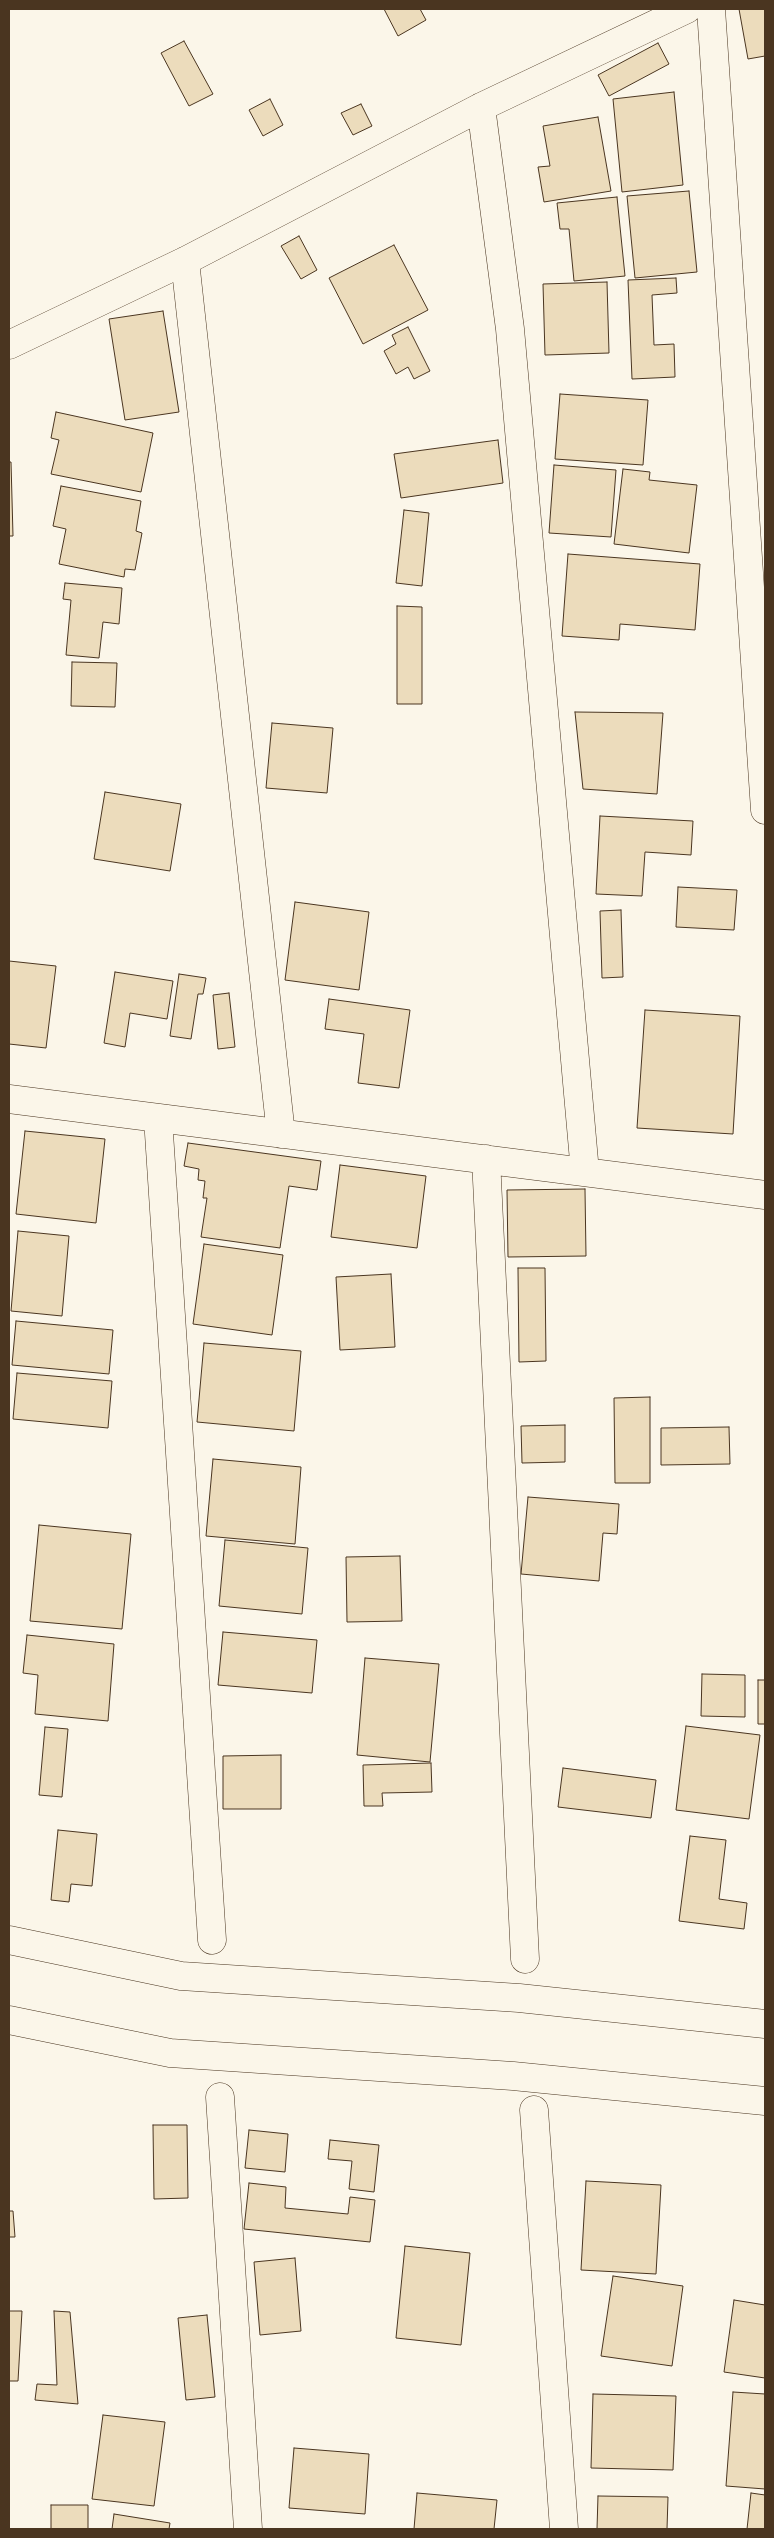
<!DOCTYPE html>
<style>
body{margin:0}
#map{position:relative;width:774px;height:2538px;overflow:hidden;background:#fbf6e9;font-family:"Noto Sans",sans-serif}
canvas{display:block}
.frame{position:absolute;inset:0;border:10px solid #4a3520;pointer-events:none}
</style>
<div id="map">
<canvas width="774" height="2538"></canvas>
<div class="frame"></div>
</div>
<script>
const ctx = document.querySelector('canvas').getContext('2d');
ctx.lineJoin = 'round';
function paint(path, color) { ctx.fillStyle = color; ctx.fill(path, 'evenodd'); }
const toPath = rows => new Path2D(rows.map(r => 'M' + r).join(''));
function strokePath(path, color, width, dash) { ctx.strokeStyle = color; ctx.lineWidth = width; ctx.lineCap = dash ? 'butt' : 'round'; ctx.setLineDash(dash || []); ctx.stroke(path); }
const building = toPath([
 [384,9,420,9,426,20,398,36,384,9],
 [739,9,765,9,765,56,748,59,739,9],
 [184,41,213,94,189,106,161,53,184,41],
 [658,43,669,64,609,96,598,75,658,43],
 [674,92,683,185,622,192,613,99,674,92],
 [270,99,283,125,263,136,249,110,270,99],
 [361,104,372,126,353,135,341,113,361,104],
 [598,117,611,191,544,202,538,167,550,166,543,126,598,117],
 [689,191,697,272,635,278,627,196,689,191],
 [617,197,625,276,574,281,569,229,560,229,557,203,617,197],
 [299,236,317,270,301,279,281,246,299,236],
 [394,245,428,310,363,344,329,278,394,245],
 [676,278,677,293,652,295,654,345,674,344,675,377,632,379,628,280,676,278],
 [607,282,609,353,545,355,543,284,607,282],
 [163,311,179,412,125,420,109,319,163,311],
 [408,327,430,371,414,379,408,367,396,374,384,351,396,344,392,335,408,327],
 [560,394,648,400,643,465,555,459,560,394],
 [56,412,153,433,141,492,51,474,59,440,51,438,56,412],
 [498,440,503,483,401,498,394,454,498,440],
 [9,462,11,462,13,536,9,536,9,462],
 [554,465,616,470,611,537,549,533,554,465],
 [623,469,650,472,649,480,697,485,689,553,614,544,623,469],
 [61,486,141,501,136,531,142,533,135,570,125,569,124,577,59,564,66,529,53,526,61,486],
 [404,510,429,513,422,586,396,583,404,510],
 [568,554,700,564,695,630,620,624,619,640,562,636,568,554],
 [65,583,122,588,119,624,103,622,99,658,66,655,71,600,63,599,65,583],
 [397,606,422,607,422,704,397,704,397,606],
 [72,662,117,663,115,707,71,706,72,662],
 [575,712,663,713,657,794,583,789,575,712],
 [272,723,333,728,327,793,266,788,272,723],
 [105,792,181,804,170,871,94,859,105,792],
 [600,816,693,821,691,855,645,852,642,896,596,894,600,816],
 [678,887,737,890,734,930,676,927,678,887],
 [295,902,369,912,359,990,285,980,295,902],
 [621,910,623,977,602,978,600,911,621,910],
 [9,961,56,966,46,1048,9,1044,9,961],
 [115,972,173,981,167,1019,130,1013,125,1047,104,1043,115,972],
 [179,974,206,978,203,994,198,994,191,1039,170,1036,179,974],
 [229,993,235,1047,218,1049,213,995,229,993],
 [329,999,410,1010,399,1088,358,1083,364,1034,325,1029,329,999],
 [645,1010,740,1016,733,1134,637,1128,645,1010],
 [25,1131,105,1139,96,1223,16,1214,25,1131],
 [188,1143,321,1161,317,1190,289,1186,280,1248,201,1237,207,1198,203,1198,205,1181,198,1180,199,1169,184,1166,188,1143],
 [340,1165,426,1176,417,1248,331,1237,340,1165],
 [585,1189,586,1256,508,1257,507,1190,585,1189],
 [18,1231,69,1236,62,1316,11,1311,18,1231],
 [204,1244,283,1255,272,1335,193,1324,204,1244],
 [518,1268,545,1268,546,1361,519,1362,518,1268],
 [391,1274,395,1347,340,1350,336,1277,391,1274],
 [16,1321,113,1330,109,1374,12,1365,16,1321],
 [204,1343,301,1351,294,1431,197,1422,204,1343],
 [17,1373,112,1381,108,1428,13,1419,17,1373],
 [650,1397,650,1483,615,1483,614,1398,650,1397],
 [565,1425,565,1462,522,1463,521,1426,565,1425],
 [729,1427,730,1464,661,1465,661,1428,729,1427],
 [213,1459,301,1467,295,1544,206,1536,213,1459],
 [528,1497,619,1504,617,1534,603,1533,599,1581,521,1574,528,1497],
 [39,1525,131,1534,122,1629,30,1621,39,1525],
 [225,1540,308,1548,302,1614,219,1606,225,1540],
 [400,1556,402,1621,347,1622,346,1557,400,1556],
 [223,1632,317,1640,312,1693,218,1685,223,1632],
 [27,1635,114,1644,108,1721,35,1714,38,1675,23,1673,27,1635],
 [365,1658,439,1664,430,1762,357,1755,365,1658],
 [702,1674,745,1675,745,1717,701,1716,702,1674],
 [758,1680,765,1680,765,1724,758,1724,758,1680],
 [686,1726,760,1735,749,1819,676,1810,686,1726],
 [45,1727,68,1729,62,1797,39,1795,45,1727],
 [281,1755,281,1809,223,1809,223,1756,281,1755],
 [431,1763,432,1792,382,1793,383,1806,364,1806,363,1765,431,1763],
 [563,1768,656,1780,651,1818,558,1807,563,1768],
 [58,1830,97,1834,92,1886,71,1884,69,1902,51,1900,58,1830],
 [690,1836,726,1840,719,1899,747,1903,744,1929,679,1921,690,1836],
 [153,2125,187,2125,188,2198,154,2199,153,2125],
 [249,2130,288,2134,285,2172,245,2168,249,2130],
 [330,2140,379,2145,374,2192,349,2189,352,2161,328,2159,330,2140],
 [586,2181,661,2185,656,2274,581,2270,586,2181],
 [249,2183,286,2187,285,2208,348,2214,350,2197,375,2200,370,2242,244,2229,249,2183],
 [9,2211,13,2211,15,2237,9,2237,9,2211],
 [405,2246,470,2253,461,2345,396,2338,405,2246],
 [295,2258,301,2331,260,2335,254,2262,295,2258],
 [613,2276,683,2286,672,2366,601,2356,613,2276],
 [734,2300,765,2305,765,2378,724,2372,734,2300],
 [9,2311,22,2311,18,2381,9,2381,9,2311],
 [54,2311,70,2312,78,2404,35,2400,37,2384,57,2385,54,2311],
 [207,2315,215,2397,186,2400,178,2318,207,2315],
 [733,2392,765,2394,765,2489,726,2486,733,2392],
 [593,2394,676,2396,673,2470,591,2468,593,2394],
 [103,2415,165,2422,154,2506,92,2499,103,2415],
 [294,2448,369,2454,365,2514,289,2508,294,2448],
 [417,2493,497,2500,494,2529,414,2529,417,2493],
 [751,2493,765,2495,765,2529,747,2529,751,2493],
 [598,2496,668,2497,667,2529,597,2529,598,2496],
 [51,2505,88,2505,88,2529,51,2529,51,2505],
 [114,2514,170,2523,169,2529,112,2529,114,2514]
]);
paint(building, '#ecdcbc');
strokePath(building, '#4a3520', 1);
const street = toPath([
 [711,9,765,810],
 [481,107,510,329,585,1172],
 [185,261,281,1134],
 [9,345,185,261,481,107,687,9],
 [9,1099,765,1195],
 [158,1118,212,1940],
 [486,1159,525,1959],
 [220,2097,248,2529],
 [534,2110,564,2529]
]);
const secondary = toPath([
 [9,1940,181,1976,519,1998,765,2024],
 [9,2020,170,2053,513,2076,765,2101]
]);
strokePath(street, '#4a3520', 29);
strokePath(secondary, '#4a3520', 29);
strokePath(street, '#fbf6e9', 28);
strokePath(secondary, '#fbf6e9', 28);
</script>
